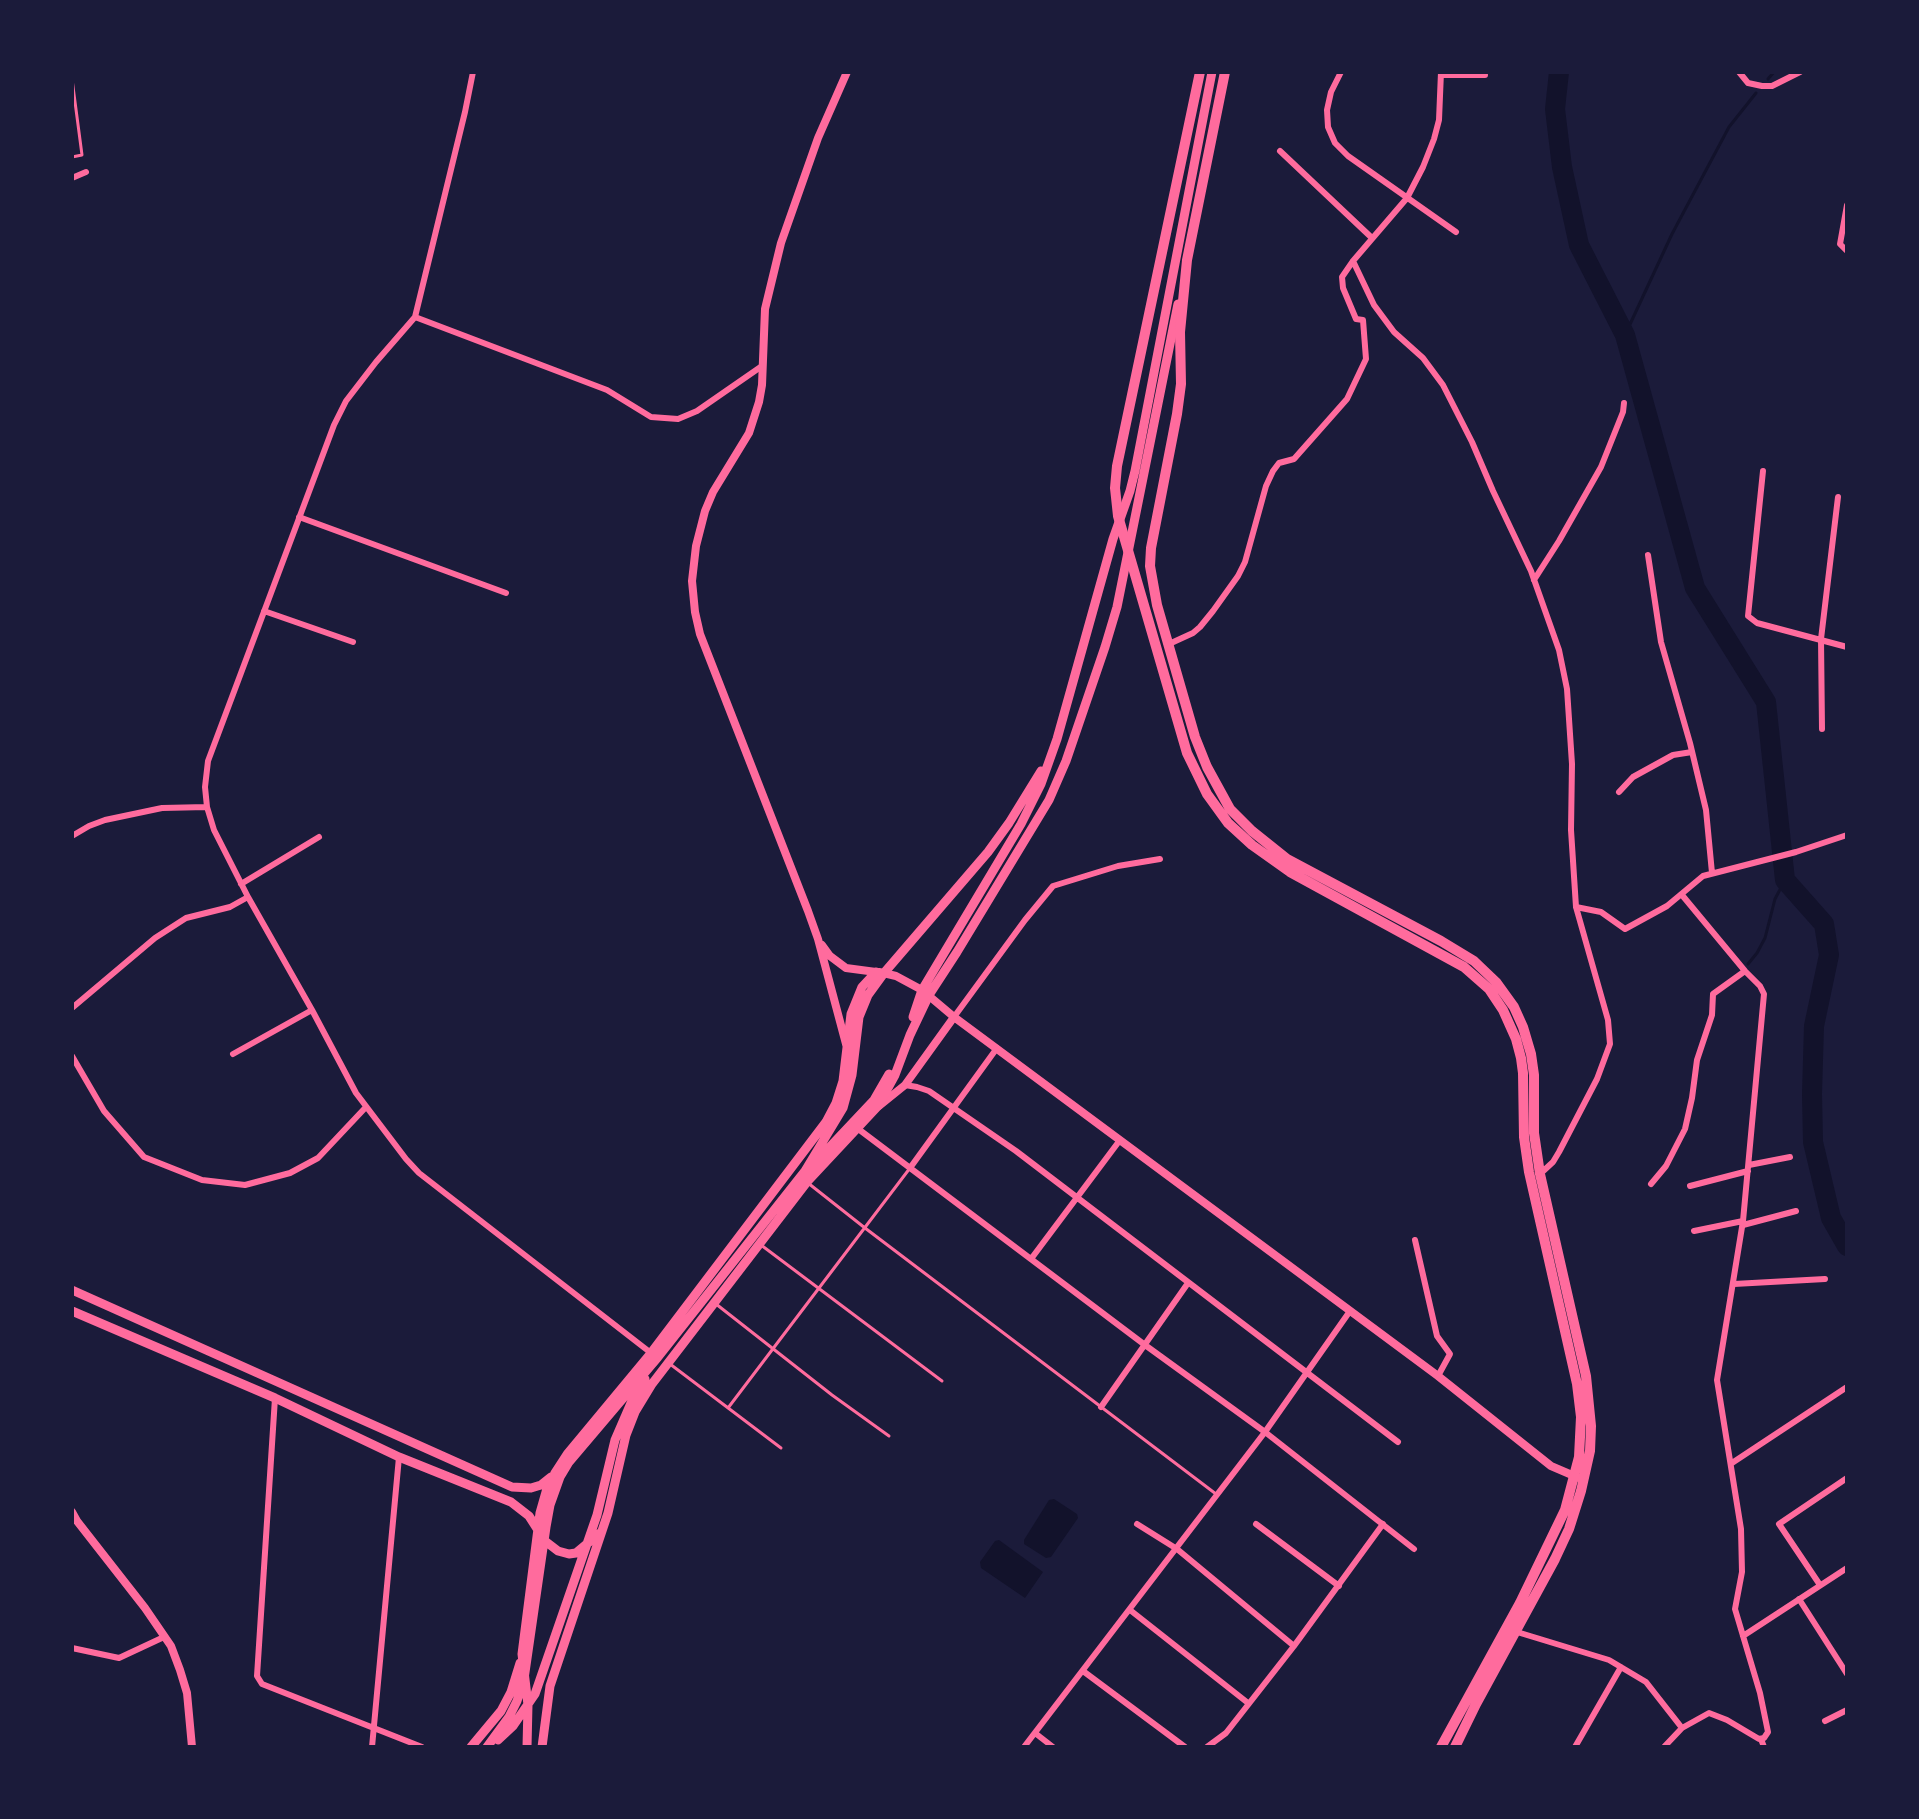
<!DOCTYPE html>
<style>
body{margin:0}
#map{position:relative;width:1919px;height:1819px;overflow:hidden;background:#1b1b3a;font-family:"Varela Round",sans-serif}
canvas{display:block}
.frame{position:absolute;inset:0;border:74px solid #1b1b3a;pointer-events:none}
</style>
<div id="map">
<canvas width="1919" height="1819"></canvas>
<div class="frame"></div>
</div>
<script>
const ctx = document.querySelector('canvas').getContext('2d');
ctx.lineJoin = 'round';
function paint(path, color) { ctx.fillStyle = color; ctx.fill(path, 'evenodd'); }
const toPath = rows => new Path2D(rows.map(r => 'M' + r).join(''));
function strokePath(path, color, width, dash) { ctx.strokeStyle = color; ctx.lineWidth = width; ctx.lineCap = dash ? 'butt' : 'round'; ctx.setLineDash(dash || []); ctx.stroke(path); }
paint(toPath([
 [1054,1499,1077,1514,1078,1518,1051,1557,1046,1558,1024,1544,1024,1540,1049,1500],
 [999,1540,1043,1572,1025,1598,981,1568,980,1562,995,1541]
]), '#12122b');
strokePath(toPath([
 [1768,79,1774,72],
 [1625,335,1672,234,1729,127,1756,93],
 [1748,964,1757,953,1765,938,1775,899,1785,880]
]), '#12122b', 3);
strokePath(toPath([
 [1559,72,1555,109,1562,167,1579,245,1625,335,1695,588,1766,702,1785,880,1824,924,1829,955,1814,1026,1812,1094,1813,1142,1831,1218,1847,1246]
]), '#12122b', 20);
strokePath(toPath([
 [72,79,82,155,72,157],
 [808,1183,865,1228,1216,1494],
 [761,1245,942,1381],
 [716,1304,832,1395,889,1436],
 [670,1364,781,1448],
 [728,1408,910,1168]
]), '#ff6b9d', 3);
strokePath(toPath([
 [473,72,465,112,415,317,376,362,346,401,334,425,208,761,205,787,207,807,214,830,248,897,312,1010,356,1093,406,1159,419,1173,651,1353],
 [1341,72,1331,92,1327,110,1328,127,1335,143,1348,156,1456,232],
 [1739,72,1748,83,1762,86,1772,86,1800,72],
 [1441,75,1485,75],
 [1280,151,1372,238],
 [72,178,86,172],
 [1847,205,1840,244,1847,251],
 [1353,261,1374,305,1394,332,1423,358,1443,385,1472,442,1493,491,1531,571,1559,650,1567,689,1572,764,1571,830,1576,907,1608,1020,1610,1044,1597,1079,1559,1152,1553,1162,1540,1174],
 [415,317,607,390,651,417,678,419,697,411,762,366],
 [1763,471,1748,616,1757,623,1847,647],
 [299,517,506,593],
 [1648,555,1661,642,1690,743,1706,810,1712,873],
 [1534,580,1559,541,1601,467,1623,412,1624,403],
 [264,611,353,642],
 [1169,644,1193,633,1200,627,1213,611,1238,576,1245,562,1266,486,1273,471,1279,463,1294,459,1347,399,1366,359,1363,320,1356,319,1343,288,1342,277,1353,261,1407,198,1423,167,1434,139,1439,120,1441,72],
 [1822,729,1821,639,1838,497],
 [1619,792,1633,777,1673,755,1692,752],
 [72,836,89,826,105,820,162,808,207,807],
 [241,884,319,837],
 [1576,907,1601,912,1625,929,1667,906,1703,876,1796,852,1847,835],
 [72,1008,155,938,186,918,230,907,248,897],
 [954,1017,1025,920,1053,886,1118,866,1160,859],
 [233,1054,312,1010],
 [72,1056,104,1111,144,1157,202,1180,245,1185,290,1173,318,1158,366,1107],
 [905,1085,917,1087,929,1091,1016,1151,1398,1442],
 [857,1128,1145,1345,1265,1432,1414,1549],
 [1749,1165,1790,1157],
 [910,1168,997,1048],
 [1651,1184,1666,1166,1685,1129,1692,1098,1697,1060,1712,1015,1713,994,1745,971],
 [1690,1186,1748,1171],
 [1743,1225,1796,1211],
 [1694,1231,1743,1221],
 [1415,1240,1437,1336,1450,1354,1438,1376],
 [1031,1259,1120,1140],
 [1734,1284,1825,1279],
 [275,1398,257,1676,262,1684,422,1747],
 [1101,1407,1188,1283],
 [1732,1463,1847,1387],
 [1137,1524,1177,1549,1294,1646],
 [1256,1524,1339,1586],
 [1820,1585,1779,1524,1847,1478],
 [1799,1599,1847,1674],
 [1130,1610,1248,1703],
 [1517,1632,1609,1660,1646,1682,1682,1728],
 [1743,1636,1847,1568],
 [72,1648,119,1658,164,1637],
 [1083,1671,1185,1747],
 [1825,1721,1847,1710],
 [1035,1733,1053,1747],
 [1761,1739,1764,1747],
 [372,1747,399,1457],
 [1024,1747,1265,1432,1350,1311],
 [1207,1747,1226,1733,1294,1646,1383,1524],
 [1575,1747,1621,1667],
 [1664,1747,1682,1728,1709,1713,1727,1720,1759,1739,1764,1738,1768,1732,1760,1693,1735,1609,1742,1572,1741,1529,1717,1380,1743,1221,1764,994,1760,986,1745,971,1682,895]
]), '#ff6b9d', 6);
strokePath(toPath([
 [822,945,830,956,846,968,876,972],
 [846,1044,818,939,808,911,700,634,695,612,692,581,696,546,705,511,713,492,749,433,759,402,762,385,765,309,781,243,818,138,847,72],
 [72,1512,77,1521,145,1608,171,1646,180,1670,187,1693,192,1747]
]), '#ff6b9d', 8);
strokePath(toPath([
 [879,972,896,976,922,990,954,1017,1438,1376,1551,1466,1579,1478],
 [879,1106,905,1085,954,1017]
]), '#ff6b9d', 8);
strokePath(toPath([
 [913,1017,922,990,1021,824,1041,784,1057,739,1113,539,1130,491,1135,471,1212,72],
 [805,1171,825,1152,874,1100,889,1074],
 [72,1290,512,1487,531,1488,541,1485,551,1477],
 [72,1311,275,1398,399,1457,511,1502,529,1516,545,1541,558,1551,569,1554,576,1553,600,1533],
 [498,1740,513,1726,535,1694,597,1515,615,1440,631,1403,645,1379],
 [471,1747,501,1711,511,1692,520,1663],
 [487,1747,509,1717,517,1701,524,1679,546,1527,550,1505,560,1477,569,1462,658,1357,805,1171,843,1108,852,1075,859,1017,868,995,884,973,988,852,1009,823,1041,771],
 [527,1747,528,1705,522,1654,540,1513,546,1492,555,1473,568,1453,651,1353,826,1122,836,1103,843,1081,851,1014,862,987,876,972],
 [542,1747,550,1686,608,1513,626,1435,635,1412,652,1384,807,1182,878,1106,895,1075,910,1035,929,995,957,952,1049,800,1066,761,1105,647,1117,607,1178,304]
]), '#ff6b9d', 9);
strokePath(toPath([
 [1200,72,1117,466,1115,488,1118,516,1187,753,1207,794,1228,823,1252,845,1290,872,1464,967,1489,989,1503,1010,1516,1039,1521,1058,1523,1073,1524,1137,1529,1172,1577,1384,1581,1417,1579,1457,1565,1510,1520,1603,1441,1747],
 [1225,72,1187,260,1180,332,1181,384,1177,414,1151,548,1150,566,1157,605,1195,737,1207,767,1230,809,1252,831,1287,859,1441,941,1474,961,1496,982,1514,1007,1523,1027,1531,1054,1534,1075,1534,1133,1540,1174,1586,1376,1591,1426,1590,1451,1581,1491,1569,1529,1555,1559,1476,1704,1455,1747]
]), '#ff6b9d', 10);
</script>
